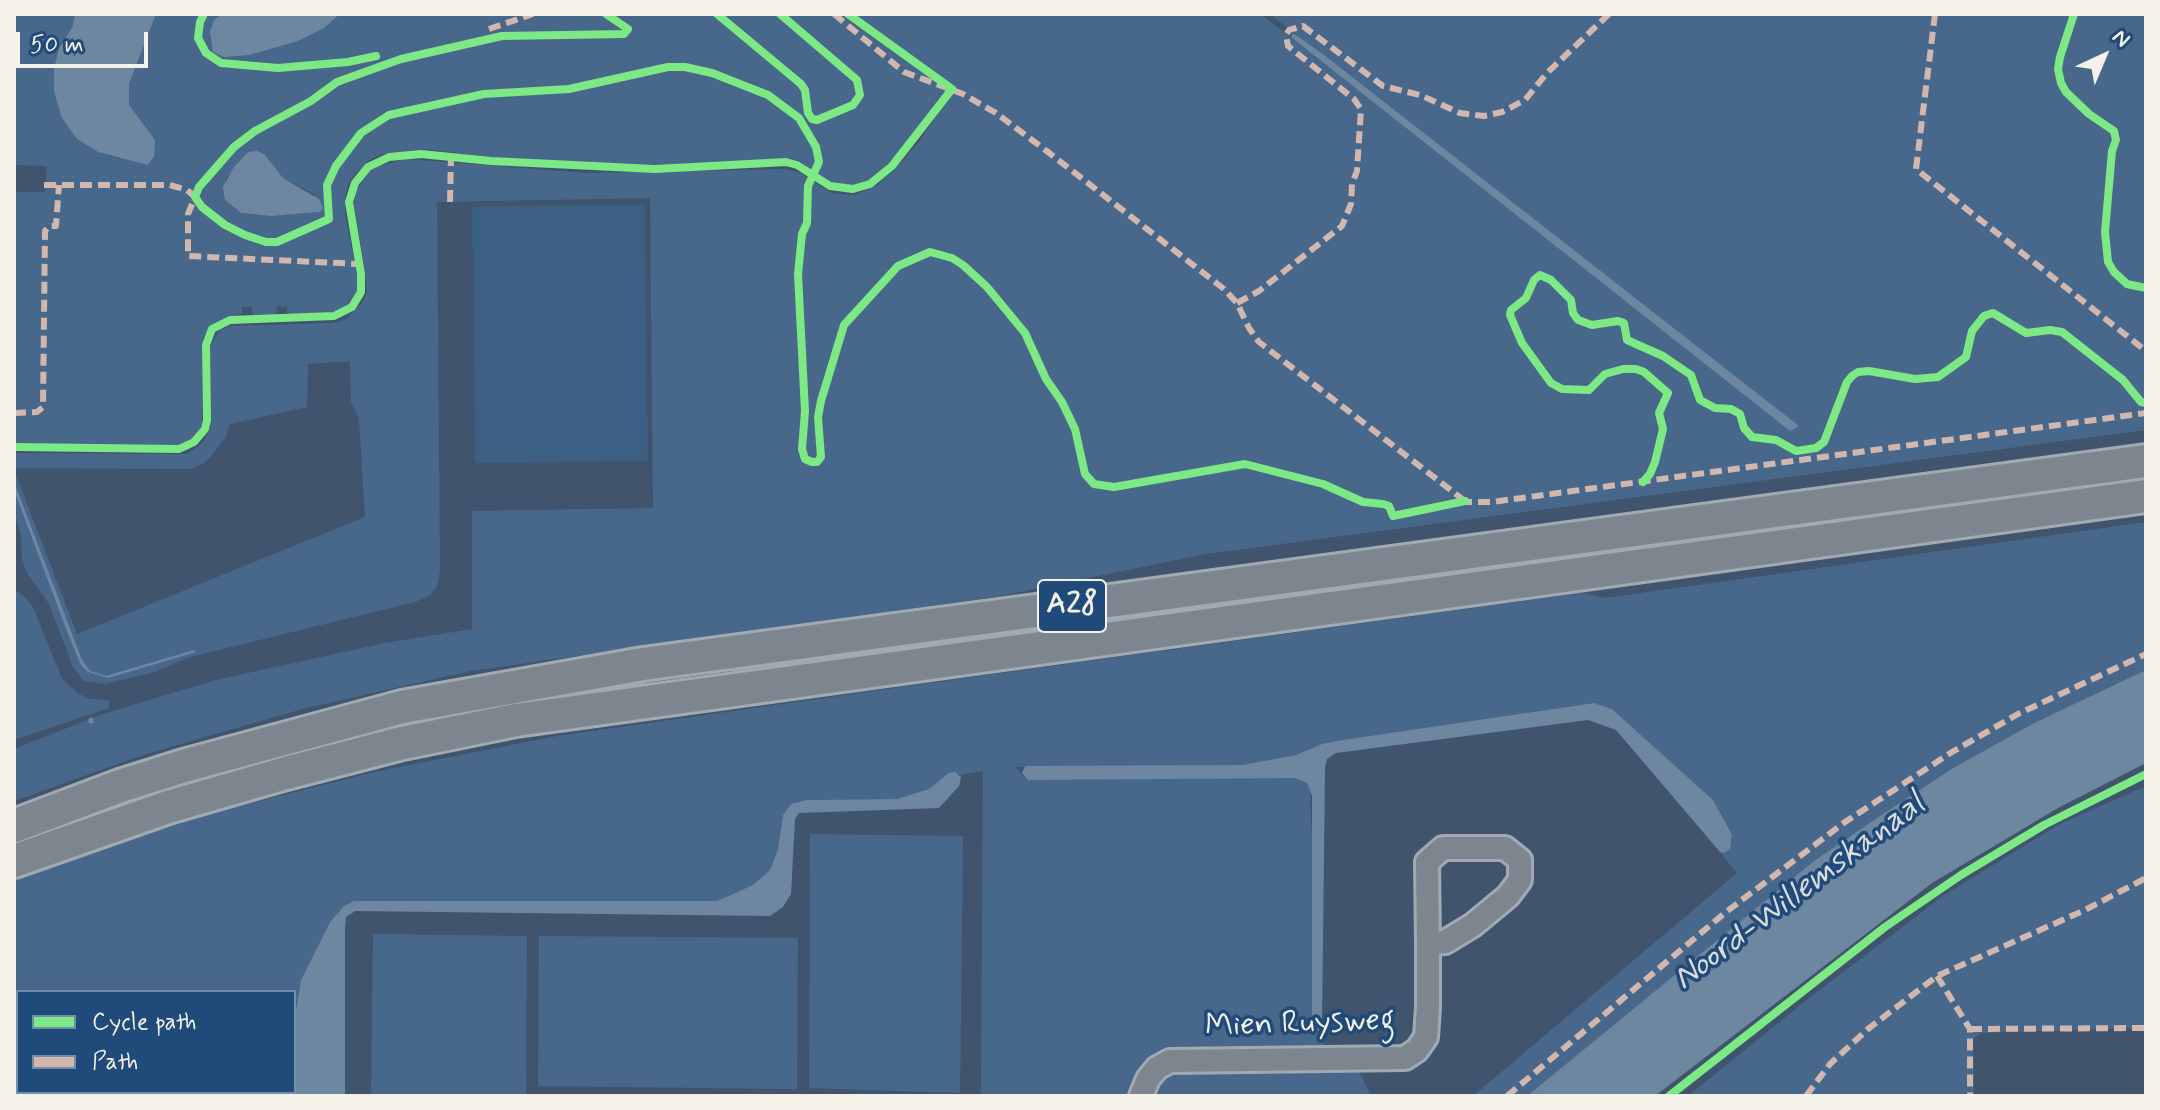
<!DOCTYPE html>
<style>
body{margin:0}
#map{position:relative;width:2160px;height:1110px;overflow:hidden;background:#40556d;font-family:Mynerve,sans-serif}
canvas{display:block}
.frame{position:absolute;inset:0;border:16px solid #f4f1e8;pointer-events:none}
.legend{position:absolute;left:16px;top:990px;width:280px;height:104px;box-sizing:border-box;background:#1f4a7a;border:2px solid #748da6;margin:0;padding:10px 14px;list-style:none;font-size:24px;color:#f4f1e8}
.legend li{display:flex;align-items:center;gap:16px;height:40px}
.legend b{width:40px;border:2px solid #748da6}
.north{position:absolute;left:2064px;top:16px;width:80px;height:80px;-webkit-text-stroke:6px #1f4a7a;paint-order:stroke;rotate:44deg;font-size:22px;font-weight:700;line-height:32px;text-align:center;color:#f4f1e8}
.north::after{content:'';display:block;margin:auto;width:28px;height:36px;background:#f4f1e8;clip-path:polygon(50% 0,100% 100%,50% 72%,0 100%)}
.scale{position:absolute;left:16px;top:32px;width:132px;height:36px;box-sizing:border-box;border:4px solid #f4f1e8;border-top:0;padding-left:10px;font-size:24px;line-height:28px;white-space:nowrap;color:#f4f1e8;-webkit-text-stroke:6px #1f4a7a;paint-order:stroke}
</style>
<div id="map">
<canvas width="2160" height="1110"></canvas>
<div class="frame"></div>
<ul class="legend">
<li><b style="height:10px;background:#7ce984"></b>Cycle path</li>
<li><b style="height:10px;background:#d1b7ad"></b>Path</li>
</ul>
<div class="north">N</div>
<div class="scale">50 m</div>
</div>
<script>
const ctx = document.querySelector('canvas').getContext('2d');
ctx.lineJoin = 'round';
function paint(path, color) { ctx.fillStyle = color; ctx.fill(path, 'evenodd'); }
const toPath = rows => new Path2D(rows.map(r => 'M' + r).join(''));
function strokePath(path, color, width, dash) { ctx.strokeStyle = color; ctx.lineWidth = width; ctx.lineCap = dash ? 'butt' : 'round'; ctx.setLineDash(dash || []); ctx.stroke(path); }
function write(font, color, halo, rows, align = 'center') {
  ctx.font = font + ' Mynerve,sans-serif'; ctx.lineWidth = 7; ctx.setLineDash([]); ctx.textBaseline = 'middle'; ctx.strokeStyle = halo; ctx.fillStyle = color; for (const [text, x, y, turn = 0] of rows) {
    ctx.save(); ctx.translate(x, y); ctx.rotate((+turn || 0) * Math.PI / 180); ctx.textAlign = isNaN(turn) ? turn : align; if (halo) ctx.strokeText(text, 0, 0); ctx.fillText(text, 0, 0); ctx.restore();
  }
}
paint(toPath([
 [645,205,648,461,475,463,472,206]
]), '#3c5f84');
paint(toPath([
 [14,14,75,14,72,28,59,48,77,139,98,152,119,158,139,120,129,105,129,84,156,14,222,14,214,20,324,28,340,14,1260,14,1361,90,1790,431,1270,14,2146,14,2146,430,1206,554,1000,596,471,671,306,708,146,754,14,801,14,749,103,714,216,680,385,643,472,629,472,511,653,508,650,198,437,202,440,570,437,587,429,596,415,602,190,657,155,672,104,684,84,681,73,667,49,604,27,573,22,560,21,535,14,512,14,470,77,634,365,517,359,418,351,402,350,361,308,364,307,407,230,424,225,438,212,455,205,463,190,469,14,468,14,453,187,454,193,450,203,442,210,430,210,346,220,330,230,326,332,323,345,320,362,303,367,292,365,271,354,205,356,192,367,173,377,166,407,159,585,173,786,169,801,173,831,193,855,195,877,185,895,169,918,143,950,96,945,93,911,140,878,174,867,182,851,186,830,183,797,160,789,158,694,164,617,165,505,159,425,149,383,154,371,159,360,169,350,180,345,196,345,215,358,282,357,293,350,305,337,313,321,315,287,316,287,307,277,306,277,315,253,315,252,307,242,307,242,314,229,316,214,324,204,338,202,349,202,426,193,439,186,444,159,447,14,444,14,192,45,192,47,166,14,165],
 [248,152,265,155,283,178,314,194,320,212,271,216,241,213,225,200,226,179],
 [2146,522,2146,670,2034,723,1953,768,1877,818,1814,861,1527,1096,1473,1096,1737,873,1720,852,1724,853,1733,840,1713,800,1612,709,1594,703,1342,740,1322,744,1296,755,1242,765,1016,767,1024,777,1295,778,1307,783,1310,789,1319,1030,1322,1024,1324,1052,1183,1051,1132,1096,981,1096,983,771,960,775,950,773,929,789,897,799,806,800,791,804,783,815,778,849,770,870,753,885,717,901,354,901,330,922,301,980,294,1023,294,992,18,992,18,1041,14,1039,14,880,32,871,201,816,374,772,557,736,923,684,1582,593,1606,598],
 [14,590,22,594,33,607,62,679,79,694,91,699,109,700,109,708,14,740],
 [2146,786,2146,1028,1981,1033,1973,1039,1974,1096,1688,1096,1809,998,1943,896,2060,824],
 [810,834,963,836,960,1093,809,1088],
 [373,934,527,936,526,1096,371,1096],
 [539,936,798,938,797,1089,538,1086],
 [1178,1071,1359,1072,1371,1096,1151,1096,1157,1081,1167,1074]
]), '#48688b');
paint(toPath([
 [75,14,156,14,129,84,129,105,155,140,154,156,148,165,98,152,77,139,62,118,54,91,54,69,59,48,72,28],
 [222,14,340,14,324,28,298,41,249,55,224,57,213,52,210,32,214,20],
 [1293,33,1324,55,1799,426,1790,431,1291,37],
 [257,151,265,155,283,178,319,199,323,208,320,212,271,216,241,213,225,200,223,187,234,167,248,152],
 [14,482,82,660,90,671,106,676,194,650,196,652,108,678,88,672,81,665,70,639,14,490],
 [2146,670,2146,763,2058,808,1932,883,1655,1096,1527,1096,1814,861,1877,818,1953,768,2034,723],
 [1594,703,1612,709,1713,800,1732,835,1730,849,1724,853,1720,852,1616,730,1588,720,1336,753,1327,759,1325,768,1322,1024,1319,1030,1312,1025,1312,796,1307,783,1295,778,1028,780,1022,773,1025,766,1242,765,1296,755,1322,744,1342,740],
 [955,772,961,777,959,786,939,808,799,813,795,819,791,894,783,907,770,916,355,911,346,917,345,927,345,1096,295,1096,294,1023,301,980,330,922,344,906,354,901,717,901,753,885,770,870,778,849,783,815,791,804,806,800,897,799,929,789,949,773]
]), '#6e87a1');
strokePath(toPath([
 [91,721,91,720]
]), '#6e87a1', 5);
const minor = toPath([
 [14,1095,18,1096],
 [1141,1096,1148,1079,1157,1068,1170,1061,1405,1058,1417,1050,1426,1037,1428,1007,1428,943,1427,862,1443,848,1505,848,1520,860,1520,880,1508,896,1473,925,1445,942,1428,943]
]);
const highway = toPath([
 [14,826,120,786,187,765,402,707,643,664,2146,461],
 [14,861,168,807,286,773,398,744,516,720,2146,496]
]);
strokePath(minor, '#a1aab3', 28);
strokePath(highway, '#a1aab3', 38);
strokePath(minor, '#7d868f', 22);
strokePath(highway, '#7d868f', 32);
strokePath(toPath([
 [834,14,904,72,963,94,996,113,1048,152,1224,289,1237,303,1249,328,1259,342,1465,501],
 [1935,14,1916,169,2146,351],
 [489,29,533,14],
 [44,185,170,185,187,190,195,197,188,214,188,256,359,264],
 [450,202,451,157],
 [1237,303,1259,291,1342,226,1351,204,1352,184,1357,171,1361,109,1354,99,1288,46,1286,35,1289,30,1303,26,1383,86,1420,95,1460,113,1484,116,1502,112,1525,100,1547,73,1609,14],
 [14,413,37,412,43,407,45,231,49,226,56,226,59,185],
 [1460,502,1492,502,2146,413],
 [1937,976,1970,1029,1970,1096],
 [1970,1029,2146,1028],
 [1507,1096,1726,912,1845,822,1952,752,2018,714,2146,654],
 [1806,1096,1830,1064,1868,1029,1937,976,2085,910,2146,878]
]), '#d1b7ad', 6, [12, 6]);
strokePath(toPath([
 [204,14,200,22,198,38,206,53,221,63,278,68,348,62,376,56],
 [606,14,628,29,624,34,502,36,401,59,337,82,311,101,255,131,234,147,199,187,195,197,202,207,225,225,245,235,266,242,277,242,329,219,327,185,336,166,361,133,389,115,484,94,569,89,668,67,685,67,712,73,768,95,799,118,816,147,819,162,808,186,807,223,802,234,798,274,805,411,802,449,805,459,812,462,817,462,821,457,818,417,821,401,844,325,898,266,930,252,952,258,963,265,987,287,1025,333,1046,379,1062,402,1075,429,1085,474,1094,484,1114,487,1245,464,1323,484,1363,502,1383,504,1389,506,1393,516,1465,501],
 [717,14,801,84,805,90,808,113,812,119,817,120,853,105,860,95,857,80,780,14],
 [2074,14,2060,57,2058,69,2061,83,2066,92,2089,114,2114,131,2116,140,2112,151,2105,232,2108,262,2114,272,2127,284,2146,288],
 [14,447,179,449,194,442,205,429,207,420,206,345,212,329,230,320,334,316,352,307,361,292,361,274,349,202,355,183,368,167,389,157,421,154,491,161,655,169,786,162,797,165,830,186,853,189,870,184,892,166,952,89,848,14],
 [1643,482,1650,474,1655,462,1663,429,1659,413,1668,393,1644,372,1636,369,1623,369,1605,374,1589,390,1562,389,1551,383,1522,343,1510,315,1511,310,1526,298,1534,280,1540,275,1551,280,1571,300,1573,313,1578,320,1592,325,1618,321,1624,323,1627,340,1663,356,1691,375,1700,400,1715,408,1731,409,1740,414,1744,428,1752,437,1776,440,1796,451,1816,448,1824,442,1847,382,1852,376,1858,372,1869,371,1915,379,1938,377,1966,357,1972,331,1984,316,1993,313,2026,333,2050,330,2062,332,2123,380,2141,402,2146,403],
 [1669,1096,1885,927,1961,875,2044,825,2146,774]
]), '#7ce984', 8);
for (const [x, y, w] of [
 [1072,606,68]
]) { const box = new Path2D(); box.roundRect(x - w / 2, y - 26, w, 52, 6); ctx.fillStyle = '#1f4a7a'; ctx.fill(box); strokePath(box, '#f4f1e8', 2); }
write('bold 30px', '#f4f1e8', null, [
 ["A28",1072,606]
]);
write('32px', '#f4f1e8', '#1f4a7a', [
 ["Mien Ruysweg",1300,1025,-2]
]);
write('italic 34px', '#dadddb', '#1f4a7a', [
 ["Noord-Willemskanaal",1800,893,-37]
]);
</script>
